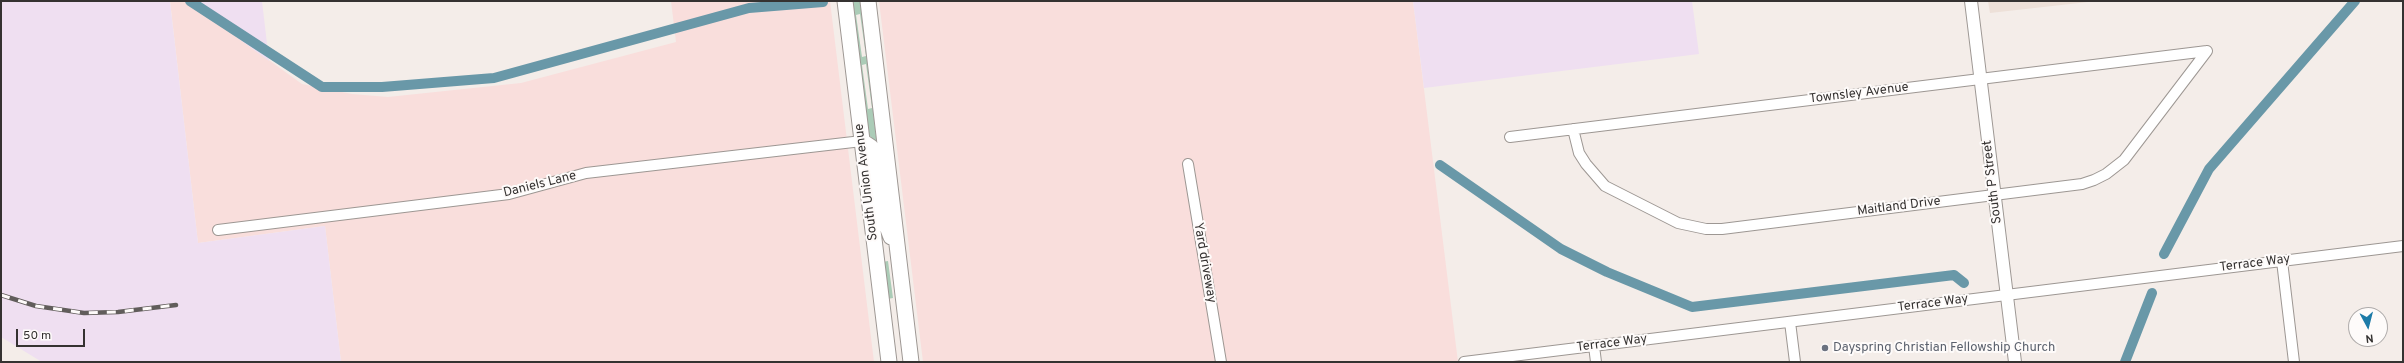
<!DOCTYPE html>
<style>
body{margin:0}
#map{position:relative;width:2404px;height:363px;overflow:hidden;background:#f4ede9;font-family:Overpass,sans-serif}
canvas{display:block}
.frame{position:absolute;inset:0;border:2px solid #353231;pointer-events:none}
.north{position:absolute;left:2348px;top:307px;width:40px;height:40px;box-sizing:border-box;background:#fefbfa;border:1px solid #aeabaa;border-radius:50%;rotate:173deg;font-size:11px;font-weight:700;line-height:16px;text-align:center;color:#353231}
.north::after{content:'';display:block;margin:auto;width:14px;height:18px;background:#1d7ba8;clip-path:polygon(50% 0,100% 100%,50% 72%,0 100%)}
.scale{position:absolute;left:16px;top:329px;width:69px;height:18px;box-sizing:border-box;border:2px solid #353231;border-top:0;padding-left:5px;font-size:12px;line-height:14px;white-space:nowrap;color:#353231;-webkit-text-stroke:3px #fefbfa;paint-order:stroke}
</style>
<div id="map">
<canvas width="2404" height="363"></canvas>
<div class="frame"></div>
<div class="north">N</div>
<div class="scale">50 m</div>
</div>
<script>
const ctx = document.querySelector('canvas').getContext('2d');
ctx.lineJoin = 'round';
function paint(path, color) { ctx.fillStyle = color; ctx.fill(path, 'evenodd'); }
const toPath = rows => new Path2D(rows.map(r => 'M' + r).join(''));
function strokePath(path, color, width, dash) { ctx.strokeStyle = color; ctx.lineWidth = width; ctx.lineCap = dash ? 'butt' : 'round'; ctx.setLineDash(dash || []); ctx.stroke(path); }
function write(font, color, halo, rows, align = 'center') {
  ctx.font = font + ' Overpass,sans-serif'; ctx.lineWidth = 4; ctx.setLineDash([]); ctx.textBaseline = 'middle'; ctx.strokeStyle = halo; ctx.fillStyle = color; for (const [text, x, y, turn = 0] of rows) {
    ctx.save(); ctx.translate(x, y); ctx.rotate((+turn || 0) * Math.PI / 180); ctx.textAlign = isNaN(turn) ? turn : align; if (halo) ctx.strokeText(text, 0, 0); ctx.fillText(text, 0, 0); ctx.restore();
  }
}
paint(toPath([
 [170,1,187,1,302,84,352,94,388,97,521,83,676,42,671,1,830,1,874,362,341,362,325,226,198,243],
 [879,1,1413,1,1458,362,923,362]
]), '#f9dedc');
paint(toPath([
 [1,1,170,2,198,243,325,226,341,362,42,362,1,337],
 [187,1,262,1,269,61],
 [1413,1,1692,1,1699,54,1424,88]
]), '#efdff1');
paint(toPath([
 [1988,1,2097,1,1990,13]
]), '#ede0d8');
paint(toPath([
 [853,1,860,1,879,162,874,140,869,135],
 [860,14,866,56,862,57,856,15],
 [866,64,872,108,868,109,862,65],
 [888,261,893,298,887,299,882,262]
]), '#abccb7');
strokePath(toPath([
 [190,1,322,87,382,87,494,78,749,8,823,2],
 [1440,165,1561,249,1607,272,1692,307,1954,275,1964,283],
 [2164,254,2209,169,2355,1],
 [2125,362,2152,293]
]), '#6998a8', 10);
const minor = toPath([
 [1573,129,1579,153,1586,164,1605,186,1678,223,1706,229,1722,229,2082,184,2094,180,2106,174,2124,160,2207,51],
 [1510,137,2207,51],
 [1188,164,1221,362],
 [218,230,509,194,586,173,862,141],
 [2282,261,2294,362],
 [1790,322,1795,362],
 [1594,346,1596,362],
 [1464,362,2403,246]
]);
const tertiary = toPath([
 [1971,1,2015,362]
]);
const primary = toPath([
 [845,1,889,362],
 [868,1,911,362],
 [862,141,871,147,874,152,882,213,891,237]
]);
strokePath(minor, '#9d9793', 12);
strokePath(tertiary, '#9d9793', 14);
strokePath(primary, '#9d9793', 17);
strokePath(minor, '#fff', 10);
strokePath(tertiary, '#fff', 12);
strokePath(primary, '#fff', 15);
const rail = toPath([
 [1,295,36,306,84,313,118,312,176,305]
]);
strokePath(rail, '#615d5b', 4.5);
strokePath(rail, '#fefbfa', 3, [9]);
for (const [x, y, r, color] of [
 [1825,348,4,"#6b7280"]
]) { const dot = new Path2D(); dot.arc(x, y, r, 0, 2 * Math.PI); ctx.fillStyle = color; ctx.fill(dot); strokePath(dot, '#fefbfa', 1.5); }
write('13px', '#353231', '#fefbfa', [
 ["Townsley Avenue",1859,94,-7],
 ["South Union Avenue",867,182,-97],
 ["South P Street",1993,182,-97],
 ["Daniels Lane",540,185,-14],
 ["Maitland Drive",1899,207,-7],
 ["Yard driveway",1204,263,80],
 ["Terrace Way",2255,264,-7],
 ["Terrace Way",1933,304,-7],
 ["Terrace Way",1612,344,-7]
]);
write('13px', '#5b616d', '#fefbfa', [
 ["Dayspring Christian Fellowship Church",1833,348]
], 'left');
</script>
